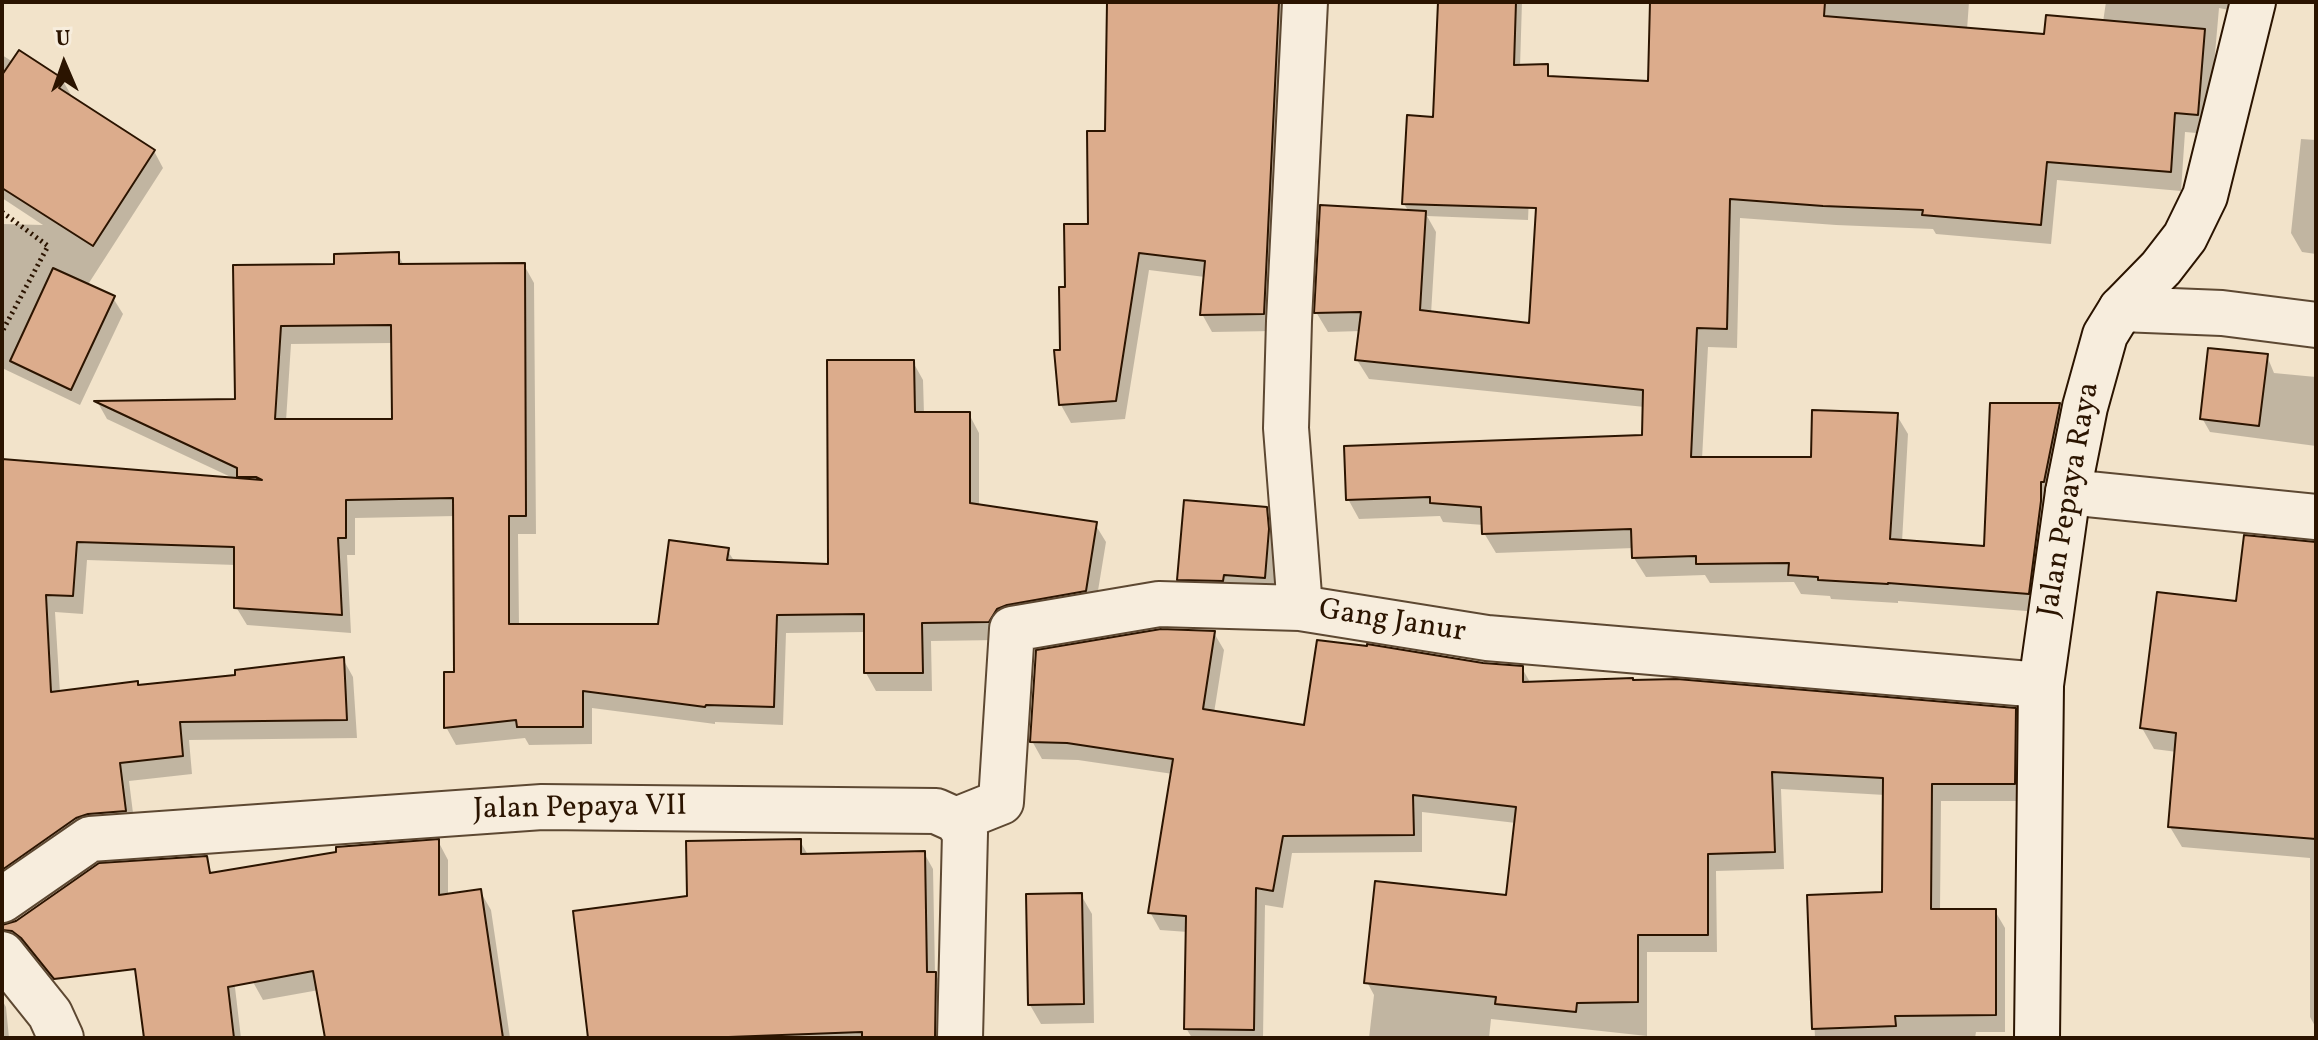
<!DOCTYPE html>
<style>
body{margin:0}
#map{position:relative;width:2318px;height:1040px;overflow:hidden;background:#f2e3ca;font-family:Vollkorn,serif}
canvas{display:block}
.frame{position:absolute;inset:0;border:4px solid #2b1400;pointer-events:none}
.north{position:absolute;left:24px;top:24px;width:80px;height:80px;-webkit-text-stroke:6px #f7eddd;paint-order:stroke;rotate:358deg;font-size:22px;font-weight:700;line-height:32px;text-align:center;color:#2b1400}
.north::after{content:'';display:block;margin:auto;width:28px;height:36px;background:#2b1400;clip-path:polygon(50% 0,100% 100%,50% 72%,0 100%)}
</style>
<div id="map">
<canvas width="2318" height="1040"></canvas>
<div class="frame"></div>
<div class="north">U</div>
</div>
<script>
const ctx = document.querySelector('canvas').getContext('2d');
ctx.lineJoin = 'round';
function paint(path, color) { ctx.fillStyle = color; ctx.fill(path, 'evenodd'); }
const toPath = rows => new Path2D(rows.map(r => 'M' + r).join(''));
function strokePath(path, color, width, dash) { ctx.strokeStyle = color; ctx.lineWidth = width; ctx.lineCap = dash ? 'butt' : 'round'; ctx.setLineDash(dash || []); ctx.stroke(path); }
function write(font, color, halo, rows, align = 'center') {
  ctx.font = font + ' Vollkorn,serif'; ctx.lineWidth = 7; ctx.setLineDash([]); ctx.textBaseline = 'middle'; ctx.strokeStyle = halo; ctx.fillStyle = color; for (const [text, x, y, turn = 0] of rows) {
    ctx.save(); ctx.translate(x, y); ctx.rotate((+turn || 0) * Math.PI / 180); ctx.textAlign = isNaN(turn) ? turn : align; if (halo) ctx.strokeText(text, 0, 0); ctx.fillText(text, 0, 0); ctx.restore();
  }
}
paint(toPath([
 [1109,2,1299,2,1274,331,1212,332,1202,314,1205,277,1149,270,1125,419,1071,423,1061,405,1067,289,1090,226,1107,133],
 [1440,2,1522,2,1520,67,1534,79,1528,220,1427,216,1436,232,1431,314,1531,325,1650,83,1652,2,1969,2,1967,30,2046,36,2103,22,2106,2,2235,2,2234,11,2219,8,2208,134,2185,132,2181,191,2057,180,2051,244,1936,234,1933,229,1836,225,1740,218,1737,348,1708,347,1702,459,1813,459,1896,414,1908,434,1902,542,1986,548,2059,405,2070,424,2039,612,1898,601,1898,603,1831,599,1830,596,1801,594,1794,582,1710,583,1705,575,1646,577,1634,558,1634,548,1496,553,1484,533,1484,525,1443,522,1440,516,1359,519,1348,499,1644,437,1645,407,1369,379,1357,360,1361,331,1328,332,1316,312,1409,212,1404,204,1435,119],
 [2,55,13,62,63,81,74,100,154,151,163,168,87,286,113,298,123,314,80,405,2,368,2,224,43,225,2,198],
 [2301,139,2316,140,2316,254,2302,252,2291,233],
 [398,254,404,266,524,265,534,283,536,534,518,534,519,626,659,626,727,550,735,562,830,566,913,362,923,380,924,414,969,414,979,433,979,507,1095,524,1106,542,1095,609,999,640,931,641,932,691,876,691,866,673,866,632,786,633,783,725,715,722,715,724,592,708,592,744,529,745,525,738,456,745,446,727,456,674,456,516,355,518,355,555,347,555,351,633,247,625,236,607,236,565,87,560,83,614,55,612,60,693,237,676,343,659,353,677,357,738,189,740,192,774,129,781,135,829,33,873,23,856,2,694,2,461,235,479,107,419,98,403,237,401,235,267,336,266],
 [393,343,394,421,286,421,291,344],
 [2267,356,2274,373,2316,377,2316,446,2210,432,2202,418],
 [1266,509,1277,528,1279,550,1275,596,1190,598,1179,579],
 [2316,543,2316,1028,2310,1017,2310,858,2182,847,2170,827,2177,752,2154,749,2142,728,2237,603],
 [1214,633,1224,650,1214,713,1306,727,1483,665,1522,668,1531,684,2015,710,2025,727,2024,801,1941,801,1940,911,1995,911,2005,928,2005,1032,1976,1032,1975,1038,1815,1038,1809,897,1884,894,1885,795,1781,789,1784,869,1716,871,1717,952,1647,952,1647,1036,1491,1019,1489,1038,1369,1038,1374,995,1367,982,1508,897,1516,823,1422,812,1422,852,1292,853,1283,908,1265,905,1263,1038,1192,1038,1186,1028,1188,932,1160,930,1150,912,1173,774,1078,760,1042,759,1032,741],
 [438,841,448,860,448,896,480,891,491,910,510,1038,327,1038,319,990,263,1000,253,982],
 [800,841,808,855,924,853,933,869,935,973,944,990,943,1038,590,1038,689,898],
 [1081,895,1092,914,1094,1023,1041,1024,1030,1005],
 [234,979,241,1038,146,1038],
 [2,1000,6,1007,9,1038,2,1038]
]), '#0003');
const building = toPath([
 [1107,2,1279,2,1264,314,1200,315,1205,261,1139,253,1116,401,1059,405,1054,350,1060,350,1059,287,1065,287,1064,224,1088,224,1087,131,1105,131,1107,2],
 [1438,2,1516,2,1514,65,1548,64,1548,76,1648,81,1650,2,1825,2,1824,16,2044,34,2046,15,2205,29,2198,115,2175,113,2171,172,2047,162,2041,225,1922,215,1923,210,1823,206,1730,199,1727,329,1697,328,1691,457,1811,457,1812,410,1898,413,1890,539,1984,546,1990,403,2060,403,2044,482,2041,482,2041,501,2029,594,1888,583,1888,584,1818,580,1818,577,1788,575,1789,563,1696,564,1696,556,1632,558,1631,529,1482,534,1481,507,1430,503,1430,497,1346,500,1344,446,1642,435,1643,390,1355,360,1361,312,1314,313,1320,205,1426,211,1420,310,1529,323,1536,208,1402,204,1407,115,1433,117,1438,2],
 [19,50,65,80,59,88,155,150,93,246,2,188,2,75,19,50],
 [399,252,399,264,525,263,526,516,509,516,509,624,658,624,669,540,729,548,727,560,828,564,827,360,914,360,915,412,970,412,970,503,1097,522,1086,591,1007,605,997,609,989,622,922,623,923,673,864,673,864,614,777,615,774,707,706,705,705,707,583,691,583,727,517,727,516,720,444,728,444,672,454,672,453,498,346,500,346,538,338,538,342,615,234,608,234,547,77,542,73,596,46,595,51,692,138,681,138,685,235,675,235,670,344,657,347,720,180,722,183,756,120,763,126,811,88,814,76,818,2,870,2,459,262,480,256,477,237,477,237,468,94,401,235,399,233,265,334,264,334,254,399,252],
 [391,325,392,419,275,419,281,326,391,325],
 [53,268,115,296,71,390,10,361,53,268],
 [2208,348,2268,354,2259,426,2200,419,2208,348],
 [1184,500,1267,507,1269,529,1265,578,1224,575,1223,581,1177,580,1184,500],
 [2244,535,2316,542,2316,839,2168,827,2176,733,2140,728,2157,592,2236,601,2244,535],
 [1161,629,1215,631,1203,709,1304,725,1317,640,1367,646,1367,644,1483,663,1523,666,1523,682,1633,678,1633,680,1677,679,2016,708,2015,784,1932,784,1931,909,1996,909,1996,1015,1895,1016,1896,1026,1812,1029,1807,895,1882,892,1883,778,1772,772,1775,852,1708,854,1708,935,1638,935,1638,1002,1577,1003,1576,1012,1495,1004,1496,997,1364,983,1375,881,1506,895,1516,807,1413,795,1414,835,1283,836,1273,891,1256,888,1254,1030,1184,1029,1186,916,1148,913,1173,759,1067,743,1030,742,1036,650,1161,629],
 [439,839,439,895,481,889,503,1038,325,1038,313,971,228,987,234,1038,144,1038,135,969,54,979,21,938,12,931,2,930,2,925,16,921,99,863,207,856,210,873,336,852,336,847,439,839],
 [801,839,801,854,925,851,927,972,936,972,935,1038,862,1038,862,1032,702,1038,588,1038,573,911,687,896,686,841,801,839],
 [1082,893,1084,1004,1028,1005,1026,894,1082,893]
]);
paint(building, '#dcac8c');
strokePath(building, '#2b1400', 2);
const street = toPath([
 [2121,309,2222,313,2316,325],
 [2068,492,2316,517],
 [1300,608,1286,428,1289,321,1305,2],
 [956,820,1001,802,1012,629,1159,604,1300,608,1487,638,2041,685],
 [2,900,90,839,542,807,936,811,956,820,965,833,960,1038],
 [2,954,50,1014,61,1038]
]);
const secondary = toPath([
 [2037,1038,2041,685,2068,492,2085,407,2105,335,2121,309,2161,268,2185,237,2205,196,2253,2]
]);
strokePath(street, '#5d4832', 48);
strokePath(secondary, '#2b1400', 48);
strokePath(toPath([
 [2,212,48,246,2,332]
]), '#2b1400', 5, [2, 4]);
strokePath(street, '#f7eddd', 44);
strokePath(secondary, '#f7eddd', 44);
write('30px', '#2b1400', '#f7eddd', [
 ["Jalan Pepaya Raya",2071,500,-80],
 ["Gang Janur",1392,623,9],
 ["Jalan Pepaya VII",580,810,-1]
]);
</script>
